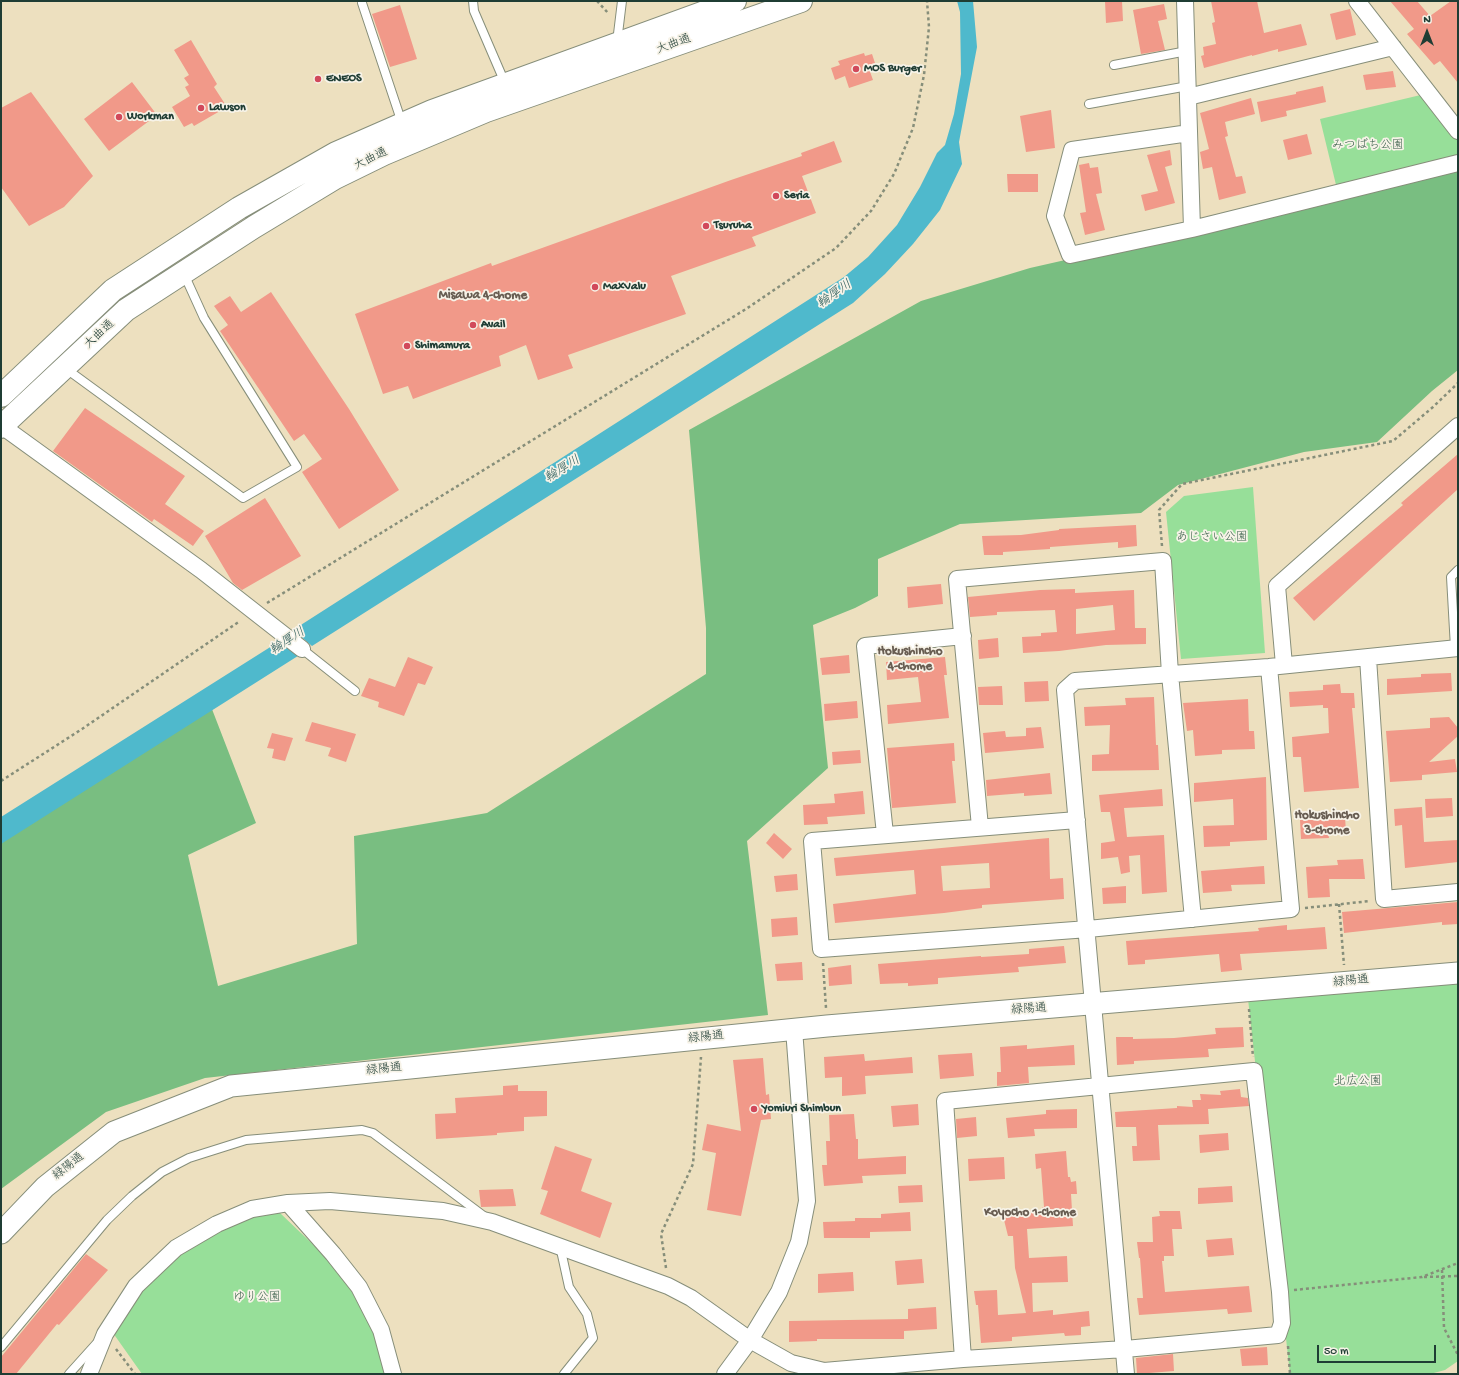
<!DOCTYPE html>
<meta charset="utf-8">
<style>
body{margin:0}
#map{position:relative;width:1459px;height:1375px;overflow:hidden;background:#ede0bf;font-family:"Gochi Hand",sans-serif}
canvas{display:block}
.frame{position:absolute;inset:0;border:2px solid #1f3d34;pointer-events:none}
.north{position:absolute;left:1407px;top:12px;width:40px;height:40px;-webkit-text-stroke:3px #f7f3e8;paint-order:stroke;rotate:0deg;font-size:11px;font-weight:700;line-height:16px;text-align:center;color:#1f3d34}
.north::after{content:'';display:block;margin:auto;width:14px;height:18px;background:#1f3d34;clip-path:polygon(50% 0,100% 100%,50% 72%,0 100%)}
.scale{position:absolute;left:1317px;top:1345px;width:119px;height:18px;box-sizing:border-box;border:2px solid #1f3d34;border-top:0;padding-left:5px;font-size:12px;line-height:14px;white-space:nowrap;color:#1f3d34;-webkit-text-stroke:3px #f7f3e8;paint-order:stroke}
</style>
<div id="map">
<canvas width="1459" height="1375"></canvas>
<div class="frame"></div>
<div class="north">N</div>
<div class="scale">50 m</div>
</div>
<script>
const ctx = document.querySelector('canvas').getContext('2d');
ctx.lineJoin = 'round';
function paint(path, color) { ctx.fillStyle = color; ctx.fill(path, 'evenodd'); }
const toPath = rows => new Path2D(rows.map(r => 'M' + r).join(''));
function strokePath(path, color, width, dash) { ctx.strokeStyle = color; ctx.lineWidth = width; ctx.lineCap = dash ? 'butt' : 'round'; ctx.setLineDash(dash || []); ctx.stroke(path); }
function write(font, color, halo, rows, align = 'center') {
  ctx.font = font + ' "Gochi Hand","Klee One",sans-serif'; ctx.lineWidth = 3.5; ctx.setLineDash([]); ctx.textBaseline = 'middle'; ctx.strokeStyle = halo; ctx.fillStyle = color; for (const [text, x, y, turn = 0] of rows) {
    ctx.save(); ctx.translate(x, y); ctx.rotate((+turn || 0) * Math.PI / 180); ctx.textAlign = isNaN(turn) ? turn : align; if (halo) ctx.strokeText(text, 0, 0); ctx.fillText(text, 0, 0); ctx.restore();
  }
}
paint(toPath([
 [1429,93,1458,131,1458,163,1338,193,1320,119],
 [1253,487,1265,653,1181,659,1166,512,1184,496],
 [1458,973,1458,1361,1445,1370,1430,1374,1290,1374,1247,990],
 [273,1211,280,1213,323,1254,359,1299,375,1333,385,1374,142,1374,113,1333,137,1294,175,1259,201,1240,237,1222]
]), '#97df99');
paint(toPath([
 [1458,171,1458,370,1432,391,1377,442,1304,452,1178,485,1141,513,960,524,878,559,878,596,855,608,813,625,828,768,747,841,768,1015,205,1078,106,1112,1,1189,1,837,210,704,256,823,188,855,218,986,357,944,354,836,487,813,706,674,706,628,689,430,921,301,1030,268]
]), '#79be81');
paint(toPath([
 [957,1,973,1,977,47,959,142,962,164,940,210,913,244,885,274,853,303,312,646,293,630,844,277,868,257,897,225,920,187,937,153,945,145,954,114,961,74,960,12],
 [283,639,301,654,1,844,1,817]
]), '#4fb9cc');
paint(toPath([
 [1105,1,1122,1,1123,21,1106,23],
 [1211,1,1257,1,1264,33,1301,24,1307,45,1278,52,1278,49,1252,56,1252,55,1204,68,1201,56,1204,55,1203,47,1216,44,1212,23,1215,22],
 [1390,1,1417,1,1430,16,1451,1,1458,1,1458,83,1440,61,1434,65,1407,34,1414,29],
 [1164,4,1167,19,1158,21,1165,50,1141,54,1133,10],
 [400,5,417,59,390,67,372,14],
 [1350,9,1356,35,1336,40,1330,14],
 [191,40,217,84,214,87,227,107,194,126,192,123,184,127,172,107,190,96,185,87,189,85,184,78,189,75,174,50],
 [864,53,865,56,872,54,875,63,868,66,873,80,849,88,845,76,835,80,831,68,840,65,838,61],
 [1393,71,1396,87,1366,90,1363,75],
 [132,82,157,115,109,151,84,119],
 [1323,86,1326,102,1286,111,1287,116,1261,122,1257,102,1296,94,1296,92],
 [31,92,93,176,64,207,29,226,1,187,1,108],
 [1251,98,1255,114,1225,122,1228,136,1225,137,1236,177,1242,176,1246,193,1219,200,1212,167,1203,169,1200,152,1209,149,1200,113],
 [1051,110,1055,148,1026,152,1020,116],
 [1307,134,1312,154,1288,160,1283,140],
 [834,141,842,162,802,176,816,213,752,237,756,246,671,276,686,314,568,355,573,368,538,380,526,345,499,356,501,366,413,399,408,386,383,394,355,314,491,263,492,266,731,180,802,156,801,153],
 [1170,150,1172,165,1165,167,1175,203,1145,211,1141,195,1158,191,1147,155],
 [1089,163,1090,168,1098,167,1102,193,1096,194,1105,230,1085,235,1080,213,1086,212,1079,165],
 [1007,174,1038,174,1038,192,1008,192],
 [271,292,349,409,399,490,339,529,302,472,322,459,304,434,294,441,220,331,228,325,214,306,230,296,241,312],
 [85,408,185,476,165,504,204,531,193,546,154,519,152,522,53,451],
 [1458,454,1458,489,1314,621,1293,598,1403,505,1401,503],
 [265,498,301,556,242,590,233,583,205,536],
 [1136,525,1137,546,1118,548,1118,542,1050,547,1050,549,1003,552,1003,555,984,555,982,536,1021,535,1059,530,1059,529],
 [941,584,943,604,908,608,907,587],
 [1075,589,1075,593,1134,590,1135,628,1146,628,1146,644,1106,645,1059,651,1023,653,1022,637,1041,636,1041,633,1057,632,1055,610,997,612,997,615,970,617,968,597,1040,590],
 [1113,605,1115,630,1076,634,1076,609],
 [998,638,999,657,979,659,978,640],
 [849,655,850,673,822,675,820,658],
 [408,657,433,667,425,685,418,683,404,716,378,707,379,702,361,696,369,678,395,687],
 [945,657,947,675,944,675,949,718,888,724,887,705,921,702,918,677,887,680,886,662],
 [1451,673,1452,691,1387,695,1387,679,1421,677,1421,674],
 [1048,681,1049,701,1025,702,1024,682],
 [1340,684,1341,693,1354,693,1355,708,1352,708,1359,788,1304,792,1301,757,1293,757,1292,737,1329,733,1328,708,1323,708,1323,705,1290,707,1289,692,1323,690,1323,685],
 [1002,686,1003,705,979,705,978,687],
 [1154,697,1156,745,1158,745,1159,770,1092,771,1092,755,1109,754,1110,725,1085,726,1084,707,1126,705,1125,698],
 [1248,699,1249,731,1254,731,1255,749,1222,750,1222,754,1195,756,1193,730,1187,731,1183,703],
 [857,701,858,718,825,721,824,704],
 [1449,717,1458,728,1458,736,1429,762,1455,759,1457,772,1422,775,1422,780,1390,782,1386,731,1430,728,1430,718],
 [312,722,356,734,346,762,328,756,331,748,305,741],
 [1041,727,1044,748,985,753,983,733,1005,731,1006,737,1026,736,1026,728],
 [272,733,293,738,285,761,272,758,274,749,267,748],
 [954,743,955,761,952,761,956,803,892,808,887,748],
 [860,750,861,763,833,765,832,752],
 [1050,773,1052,794,1024,796,1024,793,987,796,986,780],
 [1266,777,1267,840,1230,842,1230,846,1204,847,1203,826,1234,825,1233,799,1194,802,1194,783],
 [1162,789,1163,806,1124,808,1127,837,1164,835,1167,892,1142,894,1140,855,1129,856,1130,872,1121,874,1118,857,1101,859,1101,843,1115,841,1110,812,1101,812,1099,795],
 [863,791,865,814,827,817,828,824,804,825,803,805,835,803,834,794],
 [1452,798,1453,816,1426,818,1425,799],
 [1422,807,1424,842,1458,840,1458,862,1405,868,1402,825,1395,826,1394,809],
 [1345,817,1346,832,1328,833,1329,838,1301,839,1300,820],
 [774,833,792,849,783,859,766,843],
 [1049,838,1050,879,1063,878,1064,899,982,905,982,908,944,913,835,923,833,904,916,894,914,870,836,876,834,858],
 [989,863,990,888,943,891,941,866],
 [1363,859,1365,879,1329,879,1330,897,1308,898,1306,867,1338,865,1337,860],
 [1264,866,1265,884,1231,885,1232,891,1203,893,1201,871],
 [797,874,798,890,776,892,774,876],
 [1126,886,1126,903,1103,904,1102,888],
 [1458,902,1458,924,1442,925,1442,922,1344,933,1342,912],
 [797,917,798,935,772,937,771,919],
 [1287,925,1287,930,1325,927,1327,949,1240,954,1242,970,1221,972,1219,954,1145,960,1145,964,1128,965,1126,941,1259,931,1258,928],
 [1064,946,1066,963,1018,967,1019,972,938,978,938,984,908,986,908,983,880,984,878,964,981,956,981,957,1029,954,1029,949],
 [802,962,803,980,777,981,775,964],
 [851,965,852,984,829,986,828,968],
 [1243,1027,1244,1047,1208,1049,1209,1057,1134,1061,1134,1064,1117,1065,1116,1037,1133,1037,1133,1039,1174,1038,1216,1034,1215,1028],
 [1027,1045,1027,1049,1074,1045,1075,1065,1028,1067,1029,1083,997,1086,997,1072,1001,1072,1000,1047],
 [972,1053,974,1076,940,1079,938,1055],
 [864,1054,865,1061,912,1057,913,1073,865,1076,866,1094,842,1096,842,1077,825,1078,824,1057],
 [763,1058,766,1095,769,1094,771,1119,761,1120,741,1216,707,1210,716,1153,702,1150,707,1124,741,1131,733,1060],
 [518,1085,518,1091,547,1091,547,1116,524,1117,524,1131,497,1133,497,1135,436,1139,435,1114,456,1113,455,1098,503,1095,503,1086],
 [1240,1089,1241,1097,1248,1098,1249,1106,1208,1109,1209,1124,1158,1125,1160,1160,1133,1161,1132,1146,1137,1146,1136,1127,1116,1127,1115,1112,1177,1108,1177,1106,1193,1107,1192,1100,1201,1100,1200,1094,1221,1095,1220,1091],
 [918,1104,919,1125,893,1127,891,1106],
 [1077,1109,1077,1128,1034,1129,1035,1136,1008,1138,1006,1118,1046,1114,1046,1110],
 [854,1114,856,1139,858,1139,858,1159,906,1156,906,1174,862,1176,863,1183,824,1186,822,1165,827,1165,826,1141,830,1141,829,1115],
 [976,1117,977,1136,957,1138,956,1119],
 [1228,1133,1229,1150,1200,1153,1199,1135],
 [555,1146,592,1159,581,1191,612,1203,600,1238,540,1214,548,1191,541,1189],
 [1066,1151,1068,1177,1070,1177,1071,1182,1076,1181,1077,1194,1071,1194,1073,1226,1027,1229,1029,1258,1067,1256,1068,1282,1032,1283,1033,1312,1053,1310,1053,1315,1089,1311,1090,1326,1081,1327,1081,1335,1065,1336,1064,1333,1012,1337,1012,1341,981,1343,978,1305,976,1305,974,1291,997,1290,998,1315,1026,1313,1015,1268,1013,1236,1008,1236,1002,1212,1042,1210,1042,1207,1044,1207,1041,1168,1036,1169,1035,1154],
 [1004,1157,1005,1179,969,1181,968,1159],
 [922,1185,923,1202,899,1203,898,1186],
 [1232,1186,1233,1202,1198,1204,1198,1188],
 [513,1189,516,1206,481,1207,479,1190],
 [1159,1211,1180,1211,1182,1229,1172,1229,1174,1256,1164,1256,1164,1261,1162,1261,1165,1292,1249,1286,1252,1312,1228,1314,1227,1309,1139,1315,1137,1298,1143,1298,1140,1258,1139,1258,1137,1242,1153,1242,1152,1217,1160,1216],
 [910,1212,911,1231,870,1232,870,1238,824,1238,823,1222,855,1221,855,1218,881,1218,881,1214],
 [1232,1238,1234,1255,1208,1257,1206,1240],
 [86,1254,108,1270,59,1325,57,1324,16,1374,1,1374,1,1357],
 [922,1259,924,1283,897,1285,895,1261],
 [853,1272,854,1291,818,1293,818,1274],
 [936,1307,937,1329,904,1331,904,1339,817,1339,817,1341,789,1342,789,1321,908,1319,908,1309],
 [1267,1347,1268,1365,1242,1366,1240,1349],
 [1173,1354,1174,1371,1137,1374,1136,1358]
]), '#f19989');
const service = toPath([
 [473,1,474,11,505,83],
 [362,3,402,123],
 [617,42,622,1],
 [1114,65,1187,51],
 [1089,104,1188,86],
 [65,368,243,498,297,467,204,318,184,274],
 [1455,648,1451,577,1458,570],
 [302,649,355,691],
 [560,1246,569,1287,587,1314,593,1338,564,1374],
 [1,1347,107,1220,132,1196,162,1172,189,1158,246,1140,362,1130,373,1133,485,1217],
 [69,1374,96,1344]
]);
const minor = toPath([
 [1185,1,1192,229],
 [1357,1,1458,131],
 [1188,97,1393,47],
 [1189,133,1072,150,1055,216,1070,255,1192,229,1458,163],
 [2,426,201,570,302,649],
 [1368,658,1384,899,1458,892],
 [1284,665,1277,586,1458,426],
 [1077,820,812,841,821,949,1088,929,1291,909,1269,667],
 [980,827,957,579,1163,561,1170,674,1193,919],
 [885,834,865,646,963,636],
 [288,1203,333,1254,359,1287,381,1330,393,1374],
 [89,1374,105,1334,136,1286,176,1248,217,1224,252,1209,288,1203,330,1201,443,1211,492,1222,668,1286,691,1298,750,1340,791,1363,824,1371,963,1359,1125,1349,1278,1335,1282,1323,1280,1292,1254,1071,945,1101,963,1359],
 [725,1374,750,1340,779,1292,799,1242,807,1201,794,1029],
 [1126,1374,1065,690,1075,681,1269,667,1458,648]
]);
const tertiary = toPath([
 [1,1233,45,1187,114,1132,231,1086,827,1026,1458,973]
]);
const secondary = toPath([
 [1,396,113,290,239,208,336,153,432,111,735,1],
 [1,427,126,310,254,227,335,178,384,154,486,111,801,1]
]);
strokePath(service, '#868e7a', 10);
strokePath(minor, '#868e7a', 18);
strokePath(tertiary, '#868e7a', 23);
strokePath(secondary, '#868e7a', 24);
strokePath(toPath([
 [597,1,609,14],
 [1162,546,1159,510,1182,484,1393,441,1433,407,1458,383],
 [267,603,746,309,836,248,871,211,894,174,913,128,924,75,929,27,927,1],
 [1,781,82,729,240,621],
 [1339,904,1344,965],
 [1305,908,1370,901],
 [823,963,826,1008],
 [1249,1009,1253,1057],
 [666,1268,661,1234,693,1164,701,1057],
 [1442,1270,1444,1328,1458,1355],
 [1424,1277,1458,1276],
 [1294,1290,1422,1277,1458,1263],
 [1288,1346,1290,1374],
 [116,1349,135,1374]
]), '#868e7a', 2.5, [3, 3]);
strokePath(service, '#fff', 8);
strokePath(minor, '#fff', 16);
strokePath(tertiary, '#fff', 21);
strokePath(secondary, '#fff', 22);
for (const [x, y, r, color] of [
 [856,69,4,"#d1495b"],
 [318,79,4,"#d1495b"],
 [201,108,4,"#d1495b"],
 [119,117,4,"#d1495b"],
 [776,196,4,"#d1495b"],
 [706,226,4,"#d1495b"],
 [595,287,4,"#d1495b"],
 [473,325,4,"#d1495b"],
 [407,346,4,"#d1495b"],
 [754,1109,4,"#d1495b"]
]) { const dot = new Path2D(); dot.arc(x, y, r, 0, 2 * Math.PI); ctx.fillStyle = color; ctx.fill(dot); strokePath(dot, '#f7f3e8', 1.5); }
write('12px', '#1f3d34', '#f7f3e8', [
 ["大曲通",674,45,-20],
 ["大曲通",371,160,-26],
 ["大曲通",100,335,-43],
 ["緑陽通",1351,982,-5],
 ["緑陽通",1029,1010,-4],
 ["緑陽通",706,1038,-6],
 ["緑陽通",384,1070,-6],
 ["緑陽通",69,1167,-38]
]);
write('bold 12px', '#1f3d34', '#f7f3e8', [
 ["MOS Burger",864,69],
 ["ENEOS",326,79],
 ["Lawson",209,108],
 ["Workman",127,117],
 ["Seria",784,196],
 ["Tsuruha",714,226],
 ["MaxValu",603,287],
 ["Avail",481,325],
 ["Shimamura",415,346],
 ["Yomiuri Shimbun",762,1109]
], 'left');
write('12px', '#375d48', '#f7f3e8', [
 ["みつばち公園",1368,146],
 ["あじさい公園",1212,538],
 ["北広公園",1358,1082],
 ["ゆり公園",257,1298]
]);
write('italic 13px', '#2b5c5a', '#f7f3e8', [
 ["輪厚川",835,295,-35],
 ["輪厚川",563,470,-32],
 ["輪厚川",288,642,-33]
]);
write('bold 13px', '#685d52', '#f7f3e8', [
 ["Misawa 4-chome",483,296],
 ["Hokushincho",910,652],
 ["4-chome",910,667],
 ["Hokushincho",1327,816],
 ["3-chome",1327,831],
 ["Koyocho 1-chome",1030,1213]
]);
</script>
